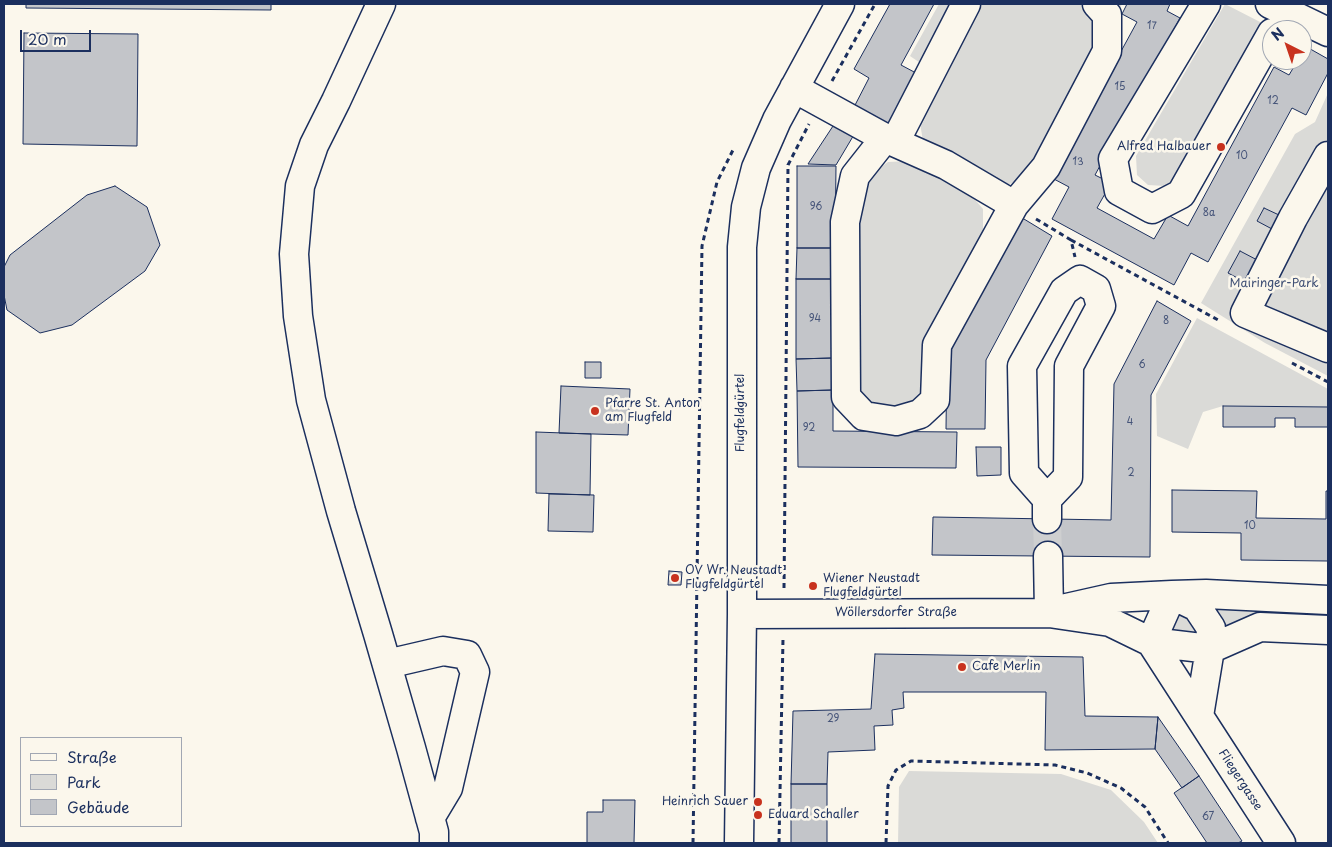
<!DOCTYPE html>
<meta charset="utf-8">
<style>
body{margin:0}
#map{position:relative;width:1332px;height:847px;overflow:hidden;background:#fbf7ec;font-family:"Playpen Sans",sans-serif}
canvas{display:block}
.frame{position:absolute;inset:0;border:5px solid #1b2f5e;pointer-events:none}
.legend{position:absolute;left:20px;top:737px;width:162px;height:90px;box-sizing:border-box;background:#fbf7ec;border:1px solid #a1a7b3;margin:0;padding:6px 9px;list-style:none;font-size:15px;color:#1b2f5e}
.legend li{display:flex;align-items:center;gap:10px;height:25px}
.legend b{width:25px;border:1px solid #a1a7b3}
.north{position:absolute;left:1262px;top:20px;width:50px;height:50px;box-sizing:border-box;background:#fbf7ec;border:1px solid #a1a7b3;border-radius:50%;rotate:319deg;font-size:14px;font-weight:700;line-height:20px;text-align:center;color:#1b2f5e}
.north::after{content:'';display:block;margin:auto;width:18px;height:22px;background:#c8321e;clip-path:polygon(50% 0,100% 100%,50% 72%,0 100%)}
.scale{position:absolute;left:20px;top:30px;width:71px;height:22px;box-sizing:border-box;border:2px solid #1b2f5e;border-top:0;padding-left:6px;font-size:15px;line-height:18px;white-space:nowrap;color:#1b2f5e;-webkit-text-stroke:4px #fbf7ec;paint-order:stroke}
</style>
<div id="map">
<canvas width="1332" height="847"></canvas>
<div class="frame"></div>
<ul class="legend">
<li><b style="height:6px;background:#fbf7ec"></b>Straße</li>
<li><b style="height:14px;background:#dadad7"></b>Park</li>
<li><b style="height:14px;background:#c3c5c9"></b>Gebäude</li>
</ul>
<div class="north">N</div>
<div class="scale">20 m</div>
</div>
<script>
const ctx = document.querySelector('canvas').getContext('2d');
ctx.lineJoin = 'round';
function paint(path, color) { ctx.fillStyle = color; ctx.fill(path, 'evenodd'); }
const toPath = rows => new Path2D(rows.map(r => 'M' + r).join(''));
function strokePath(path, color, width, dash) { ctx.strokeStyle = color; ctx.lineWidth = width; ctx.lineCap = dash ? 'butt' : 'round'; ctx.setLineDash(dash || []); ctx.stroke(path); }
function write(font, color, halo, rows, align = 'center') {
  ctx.font = font + ' "Playpen Sans",sans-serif'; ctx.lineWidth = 5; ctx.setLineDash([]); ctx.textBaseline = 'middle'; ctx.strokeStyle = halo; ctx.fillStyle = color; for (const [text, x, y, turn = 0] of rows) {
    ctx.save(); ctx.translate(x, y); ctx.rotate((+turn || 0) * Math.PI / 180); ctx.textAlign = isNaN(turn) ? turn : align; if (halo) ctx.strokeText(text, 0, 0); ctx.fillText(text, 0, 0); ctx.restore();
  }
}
paint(toPath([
 [939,4,1122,4,1037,169,1006,186,923,141,918,111,938,75,910,56],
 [1225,4,1264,24,1181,175,1165,186,1148,185,1137,175,1136,156],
 [1328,93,1328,376,1265,343,1201,303,1295,134,1315,122],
 [910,161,964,187,983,209,983,241,928,390,918,404,894,412,866,407,854,392,854,222,864,182,871,174,888,162],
 [1197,318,1328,389,1328,407,1223,406,1203,412,1188,449,1157,436,1156,394],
 [1216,608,1261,612,1328,614,1328,620,1225,630],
 [1181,612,1187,612,1203,637,1175,639,1167,627,1176,615],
 [909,771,1061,774,1111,790,1144,822,1158,843,898,843,899,787]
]), '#dadad7');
const building = toPath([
 [26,4,271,4,271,10,26,8,26,4],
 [890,4,934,4,901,65,916,73,887,127,853,109,869,78,854,69,890,4],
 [1127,4,1170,4,1167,11,1180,18,1095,175,1111,183,1097,208,1154,239,1168,215,1188,226,1274,67,1289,75,1298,60,1302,60,1302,52,1305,46,1328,59,1328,73,1306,115,1292,108,1208,262,1191,253,1174,285,1052,219,1069,187,1052,178,1137,22,1122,14,1127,4],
 [24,33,138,34,137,146,23,144,24,33],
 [835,123,855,133,836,165,808,164,835,123],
 [797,166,836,166,835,248,797,248,797,166],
 [115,186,147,207,160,245,145,271,72,325,40,333,7,310,4,295,4,267,10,255,87,195,115,186],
 [1264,208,1279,215,1272,229,1257,221,1264,208],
 [1019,216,1052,236,986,360,985,429,946,429,947,348,1019,216],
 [797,248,835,248,834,279,796,279,797,248],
 [1240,251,1261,262,1249,284,1228,273,1240,251],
 [796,279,834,279,832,358,796,359,796,279],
 [1157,301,1191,321,1151,395,1150,557,932,555,933,517,1111,520,1114,384,1157,301],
 [832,358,833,390,797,391,796,359,832,358],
 [585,362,601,362,601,378,585,378,585,362],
 [561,386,630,389,628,435,559,433,561,386],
 [833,390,833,431,957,432,956,468,798,467,797,391,833,390],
 [1223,406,1328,407,1328,427,1295,427,1295,418,1275,418,1275,427,1223,427,1223,406],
 [536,432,591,434,590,495,536,493,536,432],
 [976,447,1001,447,1001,475,977,476,976,447],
 [1172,490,1257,491,1256,518,1326,519,1326,491,1328,491,1328,561,1241,560,1241,533,1172,532,1172,490],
 [549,494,594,495,593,532,548,531,549,494],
 [669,571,682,572,681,585,668,585,669,571],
 [875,654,1083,657,1085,716,1158,717,1155,749,1045,750,1046,692,903,692,904,708,892,710,893,725,874,726,875,750,828,752,827,784,791,784,793,711,871,709,875,654],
 [1158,717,1199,776,1182,788,1155,749,1158,717],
 [1199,776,1242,841,1238,843,1207,843,1174,793,1199,776],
 [791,784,827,784,827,843,791,843,791,784],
 [603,800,635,800,634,843,587,843,587,812,603,812,603,800]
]);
paint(building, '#c3c5c9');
strokePath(building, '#1b2f5e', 1);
strokePath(toPath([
 [1047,519,1048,556]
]), '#cecfd0', 28, [28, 14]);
const minor = toPath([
 [381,4,336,101,314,145,300,186,294,254,298,316,311,400,341,511,378,634,411,748,434,832,434,843],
 [1206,4,1113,159,1119,191,1152,209,1181,194,1272,33],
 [1270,4,1328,32],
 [794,88,885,138,946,165,1014,205],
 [885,138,855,176,845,222,846,397,864,416,896,421,920,414,935,400,937,345,1014,205,1046,167,1107,51,1107,15,1097,4],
 [895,142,966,4],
 [1328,156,1293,218,1245,313,1328,348],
 [1047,499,1024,473,1022,366,1064,291,1080,280,1096,289,1101,306,1069,366,1068,477,1047,499,1047,519],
 [1048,556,1049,613],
 [1172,595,1197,607,1211,628,1210,649,1199,716],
 [1062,609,1111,598,1172,595,1206,594,1328,600],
 [742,614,1049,613,1110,622,1151,642,1210,649,1260,627,1328,630],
 [1151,642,1281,843],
 [1151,642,1172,595],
 [387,664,443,651,467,655,475,672,448,788,430,818],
 [739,843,742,614,742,247,746,207,756,168,777,120,840,4]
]);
strokePath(minor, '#1b2f5e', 31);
strokePath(toPath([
 [832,81,875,4],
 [1036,219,1071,240,1075,257],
 [1071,240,1220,321],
 [1292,363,1328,382],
 [784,588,788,165,809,124],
 [693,843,702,246,717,182,733,150],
 [779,843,783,639],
 [886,843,888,786,896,770,911,761,1055,765,1087,773,1121,788,1145,807,1168,843]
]), '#1b2f5e', 3, [5, 4]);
strokePath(minor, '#fbf7ec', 28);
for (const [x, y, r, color] of [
 [1221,147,5,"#c8321e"],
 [595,411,5,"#c8321e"],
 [675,578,5,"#c8321e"],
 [813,586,5,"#c8321e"],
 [962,667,5,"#c8321e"],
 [758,802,5,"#c8321e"],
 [758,815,5,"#c8321e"]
]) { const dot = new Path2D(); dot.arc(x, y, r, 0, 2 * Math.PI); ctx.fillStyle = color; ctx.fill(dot); strokePath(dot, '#fbf7ec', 2); }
write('10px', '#455479', null, [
 ["17",1152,26],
 ["15",1120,87],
 ["12",1273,101],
 ["10",1242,156],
 ["13",1078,162],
 ["96",816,207],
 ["8a",1209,213],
 ["94",815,319],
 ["8",1166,321],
 ["6",1142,365],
 ["4",1130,422],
 ["92",809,428],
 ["2",1131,473],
 ["10",1250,526],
 ["29",833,719],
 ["67",1208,817]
]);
write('12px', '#1b2f5e', '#fbf7ec', [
 ["Alfred Halbauer",1211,147,"right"],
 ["Pfarre St. Anton",605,404],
 ["am Flugfeld",605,418],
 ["OV Wr. Neustadt",685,571],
 ["Flugfeldgürtel",685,585],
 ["Wiener Neustadt",823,579],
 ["Flugfeldgürtel",823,593],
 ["Cafe Merlin",972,667],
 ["Heinrich Sauer",748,802,"right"],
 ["Eduard Schaller",768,815]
], 'left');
write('12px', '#415176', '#fbf7ec', [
 ["Mairinger-Park",1274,284]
]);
write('12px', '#1b2f5e', '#fbf7ec', [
 ["Flugfeldgürtel",741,413,-90],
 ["Wöllersdorfer Straße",896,613],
 ["Fliegergasse",1240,780,57]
]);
</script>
